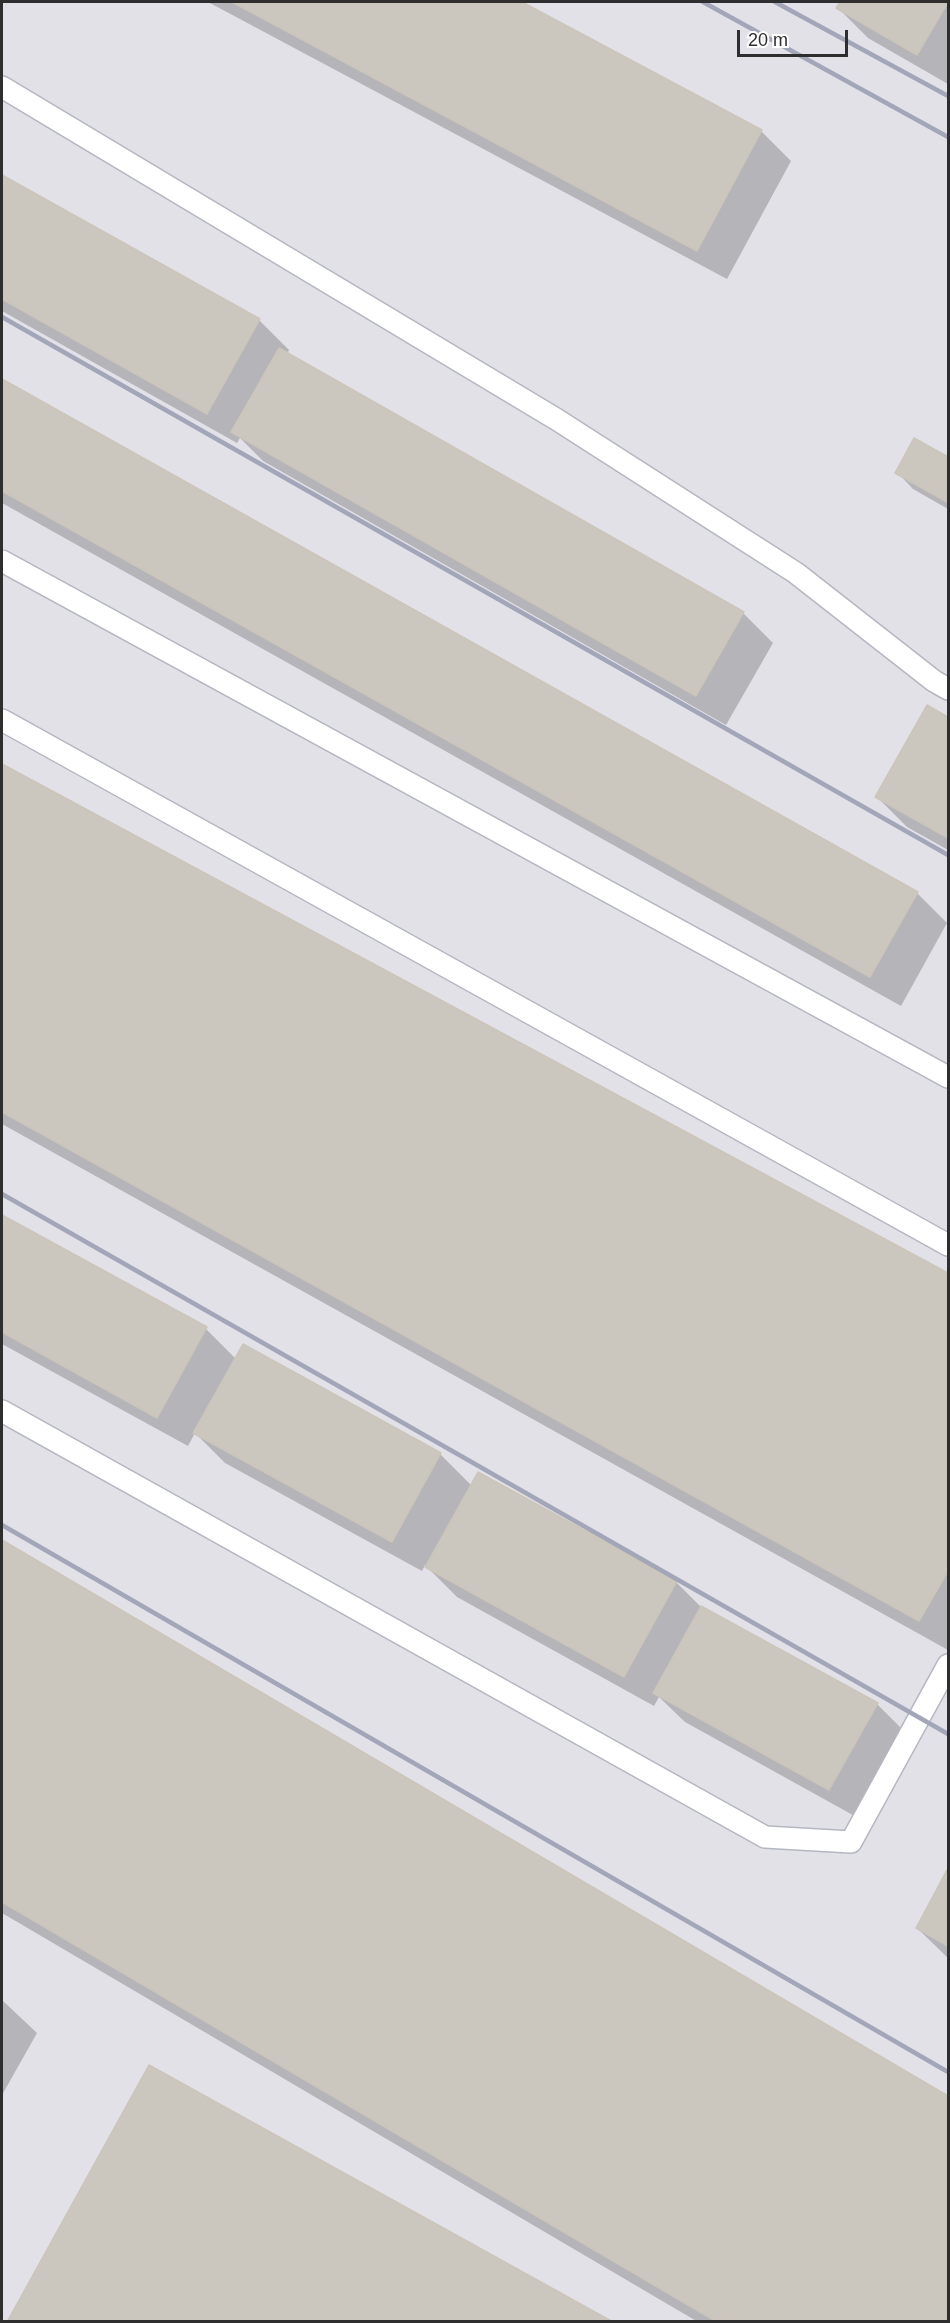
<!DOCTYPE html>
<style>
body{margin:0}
#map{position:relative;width:950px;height:2323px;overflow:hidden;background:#efe9e1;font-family:Arial,sans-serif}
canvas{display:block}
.frame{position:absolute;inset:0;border:3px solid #2e2e2e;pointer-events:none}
.scale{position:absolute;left:737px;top:30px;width:111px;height:27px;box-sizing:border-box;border:3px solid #2e2e2e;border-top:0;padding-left:8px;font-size:18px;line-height:21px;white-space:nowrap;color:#2e2e2e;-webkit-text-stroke:4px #fff;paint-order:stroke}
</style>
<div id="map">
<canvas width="950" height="2323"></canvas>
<div class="frame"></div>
<div class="scale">20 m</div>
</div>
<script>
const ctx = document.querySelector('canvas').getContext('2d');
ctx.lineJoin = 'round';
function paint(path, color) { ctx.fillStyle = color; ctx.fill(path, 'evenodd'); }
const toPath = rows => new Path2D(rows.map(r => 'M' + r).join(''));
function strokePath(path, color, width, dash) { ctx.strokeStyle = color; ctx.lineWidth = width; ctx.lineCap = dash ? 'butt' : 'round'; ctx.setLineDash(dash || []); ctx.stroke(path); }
paint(toPath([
 [2,2,948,2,948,2321,2,2321]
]), '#e3e1e8');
paint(toPath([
 [208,2,519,2,761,131,791,161,727,279],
 [842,2,948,2,948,84,868,38,838,8],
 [2,177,259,320,289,350,287,354,743,613,773,643,726,725,263,461,240,438,237,443,2,311],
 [2,381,917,893,947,923,901,1006,2,503],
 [915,440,948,459,948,509,913,489,897,472],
 [927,707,948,719,948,850,907,827,877,797],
 [2,766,948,1275,948,1650,2,1124],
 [2,1216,206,1329,236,1359,440,1454,472,1486,676,1582,701,1607,877,1704,907,1734,860,1819,685,1722,659,1697,654,1706,457,1597,425,1565,422,1571,225,1463,195,1433,188,1446,2,1344],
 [2,1541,948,2097,948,2322,698,2322,2,1913],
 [948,1871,948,1958,917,1928],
 [2,2000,37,2033,2,2095]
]), '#0003');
const building = toPath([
 [232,2,522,2,762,130,697,251,232,2],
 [840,2,948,2,917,55,836,8,840,2],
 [2,175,260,319,207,414,2,299,2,175],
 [279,348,744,612,696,696,231,432,279,348],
 [2,379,918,892,870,977,2,491,2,379],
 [914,438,948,457,947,502,895,473,914,438],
 [927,705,948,717,948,838,875,797,927,705],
 [2,764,948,1273,948,1571,919,1621,2,1112,2,764],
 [2,1215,207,1327,157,1418,2,1332,2,1215],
 [243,1344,441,1453,392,1542,193,1433,243,1344],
 [478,1472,677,1581,624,1677,425,1567,478,1472],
 [2,1540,948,2096,948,2322,717,2322,2,1902,2,1540],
 [701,1606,878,1703,829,1790,653,1693,701,1606],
 [948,1868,948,1946,916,1928,948,1868],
 [149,2065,613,2322,7,2322,149,2065]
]);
paint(building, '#cbc7bf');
strokePath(building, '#cbc5ba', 1.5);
const lane = toPath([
 [2,87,556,419,796,573,934,681,948,689],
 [2,561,948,1077],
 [2,720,948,1245],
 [2,1411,765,1837,851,1842,948,1665]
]);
strokePath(lane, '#b4b7c1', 24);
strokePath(lane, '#fff', 21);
strokePath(toPath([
 [703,2,948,137],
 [775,2,948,96],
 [2,317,948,855],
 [2,1194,948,1734],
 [2,1525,948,2072]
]), '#a3a6b8', 4.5);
</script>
